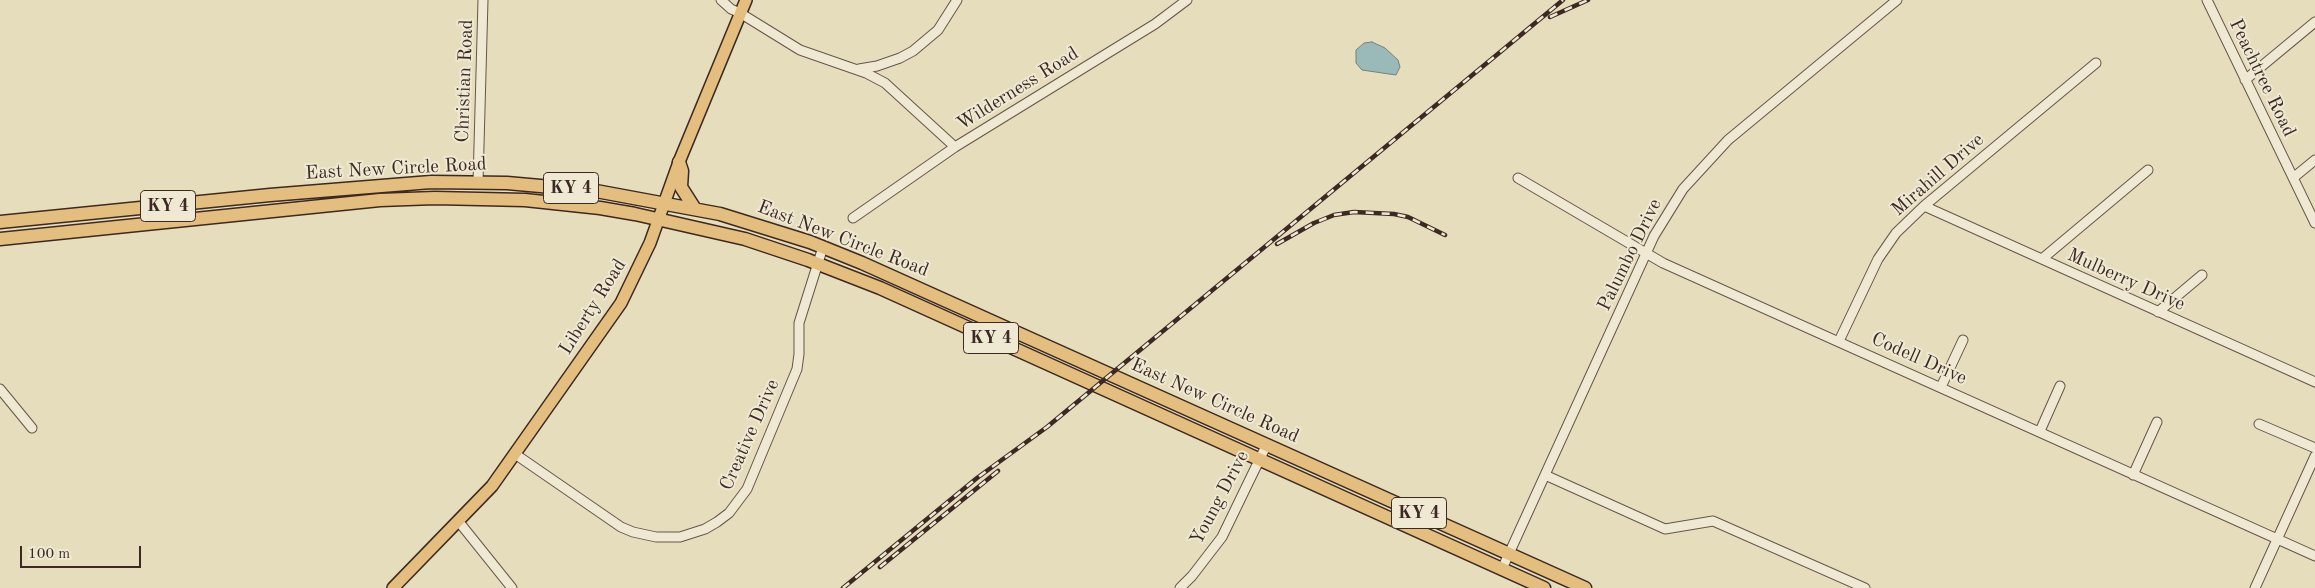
<!DOCTYPE html>
<style>
body{margin:0}
#map{position:relative;width:2315px;height:588px;overflow:hidden;background:#e6ddbd;font-family:"Old Standard TT",serif}
canvas{display:block}
.scale{position:absolute;left:20px;top:546px;width:121px;height:22px;box-sizing:border-box;border:2px solid #3c2922;border-top:0;padding-left:6px;font-size:15px;line-height:18px;white-space:nowrap;color:#3c2922;-webkit-text-stroke:4px #efe9d4;paint-order:stroke}
</style>
<div id="map">
<canvas width="2315" height="588"></canvas>
<div class="scale">100 m</div>
</div>
<script>
const ctx = document.querySelector('canvas').getContext('2d');
ctx.lineJoin = 'round';
function paint(path, color) { ctx.fillStyle = color; ctx.fill(path, 'evenodd'); }
const toPath = rows => new Path2D(rows.map(r => 'M' + r).join(''));
function strokePath(path, color, width, dash) { ctx.strokeStyle = color; ctx.lineWidth = width; ctx.lineCap = dash ? 'butt' : 'round'; ctx.setLineDash(dash || []); ctx.stroke(path); }
function write(font, color, halo, rows, align = 'center') {
  ctx.font = font + ' "Old Standard TT",serif'; ctx.lineWidth = 4; ctx.setLineDash([]); ctx.textBaseline = 'middle'; ctx.strokeStyle = halo; ctx.fillStyle = color; for (const [text, x, y, turn = 0] of rows) {
    ctx.save(); ctx.translate(x, y); ctx.rotate((+turn || 0) * Math.PI / 180); ctx.textAlign = isNaN(turn) ? turn : align; if (halo) ctx.strokeText(text, 0, 0); ctx.fillText(text, 0, 0); ctx.restore();
  }
}
const water = toPath([
 [1372,42,1385,48,1398,60,1400,67,1396,75,1362,70,1356,63,1356,50,1364,43,1372,42]
]);
paint(water, '#99bab9');
strokePath(water, '#74807d', 1);
const minor = toPath([
 [721,0,731,9,740,13,800,50,866,73,885,83,955,147],
 [2207,0,2315,223],
 [859,69,877,66,900,58,913,51,938,30,957,0],
 [2245,80,2315,22],
 [1518,178,1663,263,2315,556],
 [2293,178,2315,160],
 [478,182,483,0],
 [1924,206,2315,382],
 [853,218,955,147,1155,24,1187,0],
 [2042,259,2148,170],
 [2158,312,2202,275],
 [1839,341,1878,259,1896,233,1924,206,2096,63],
 [1941,387,1963,340],
 [0,389,32,428],
 [2259,424,2315,448],
 [2040,431,2060,386],
 [515,454,621,527,633,532,656,537,680,537,705,529,717,522,729,513,747,489,797,369,799,354,799,323,823,247],
 [1545,475,1665,529,1713,521,1865,588],
 [2133,475,2157,422],
 [459,522,512,588],
 [1502,569,1654,236,1683,189,1728,140,1897,0],
 [1180,588,1192,576,1222,537,1267,444],
 [2255,588,2315,456]
]);
const major = toPath([
 [393,588,492,486,621,303,650,243,679,162,746,0]
]);
const highway = toPath([
 [679,162,682,171,681,187,695,209],
 [0,222,270,195,431,182,507,183,596,191,720,214,810,242,862,263,1585,588],
 [0,239,380,200,435,198,525,200,600,208,635,214,745,239,808,260,880,288,1544,588]
]);
strokePath(minor, '#665649', 11);
strokePath(major, '#3c2922', 14);
strokePath(highway, '#3c2922', 15);
strokePath(minor, '#efe9d4', 9);
strokePath(major, '#e3be7e', 11);
strokePath(highway, '#e3be7e', 12);
const rail = toPath([
 [1550,17,1588,0],
 [1277,244,1314,223,1334,215,1354,212,1394,214,1408,217,1445,235],
 [880,567,998,471],
 [843,588,977,478,1047,427,1563,0]
]);
strokePath(rail, '#3c2922', 4.5);
strokePath(rail, '#efe9d4', 2.5, [8]);
for (const [x, y, w] of [
 [571,188,55],
 [168,206,55],
 [991,338,55],
 [1419,513,55]
]) { const box = new Path2D(); box.roundRect(x - w / 2, y - 15.5, w, 31, 4); ctx.fillStyle = '#efe9d4'; ctx.fill(box); strokePath(box, '#3c2922', 1); }
write('bold 18px', '#3c2922', null, [
 ["KY 4",571,188],
 ["KY 4",168,206],
 ["KY 4",991,338],
 ["KY 4",1419,513]
]);
write('19px', '#3c2922', '#efe9d4', [
 ["Peachtree Road",2262,78,64],
 ["Christian Road",465,81,-88],
 ["Wilderness Road",1018,89,-32],
 ["East New Circle Road",396,169,-3],
 ["Mirahill Drive",1938,175,-41],
 ["East New Circle Road",843,239,21],
 ["Palumbo Drive",1630,255,-64],
 ["Mulberry Drive",2126,280,24],
 ["Liberty Road",593,307,-58],
 ["Codell Drive",1919,359,24],
 ["East New Circle Road",1215,401,24],
 ["Creative Drive",750,435,-66],
 ["Young Drive",1220,498,-62]
]);
</script>
